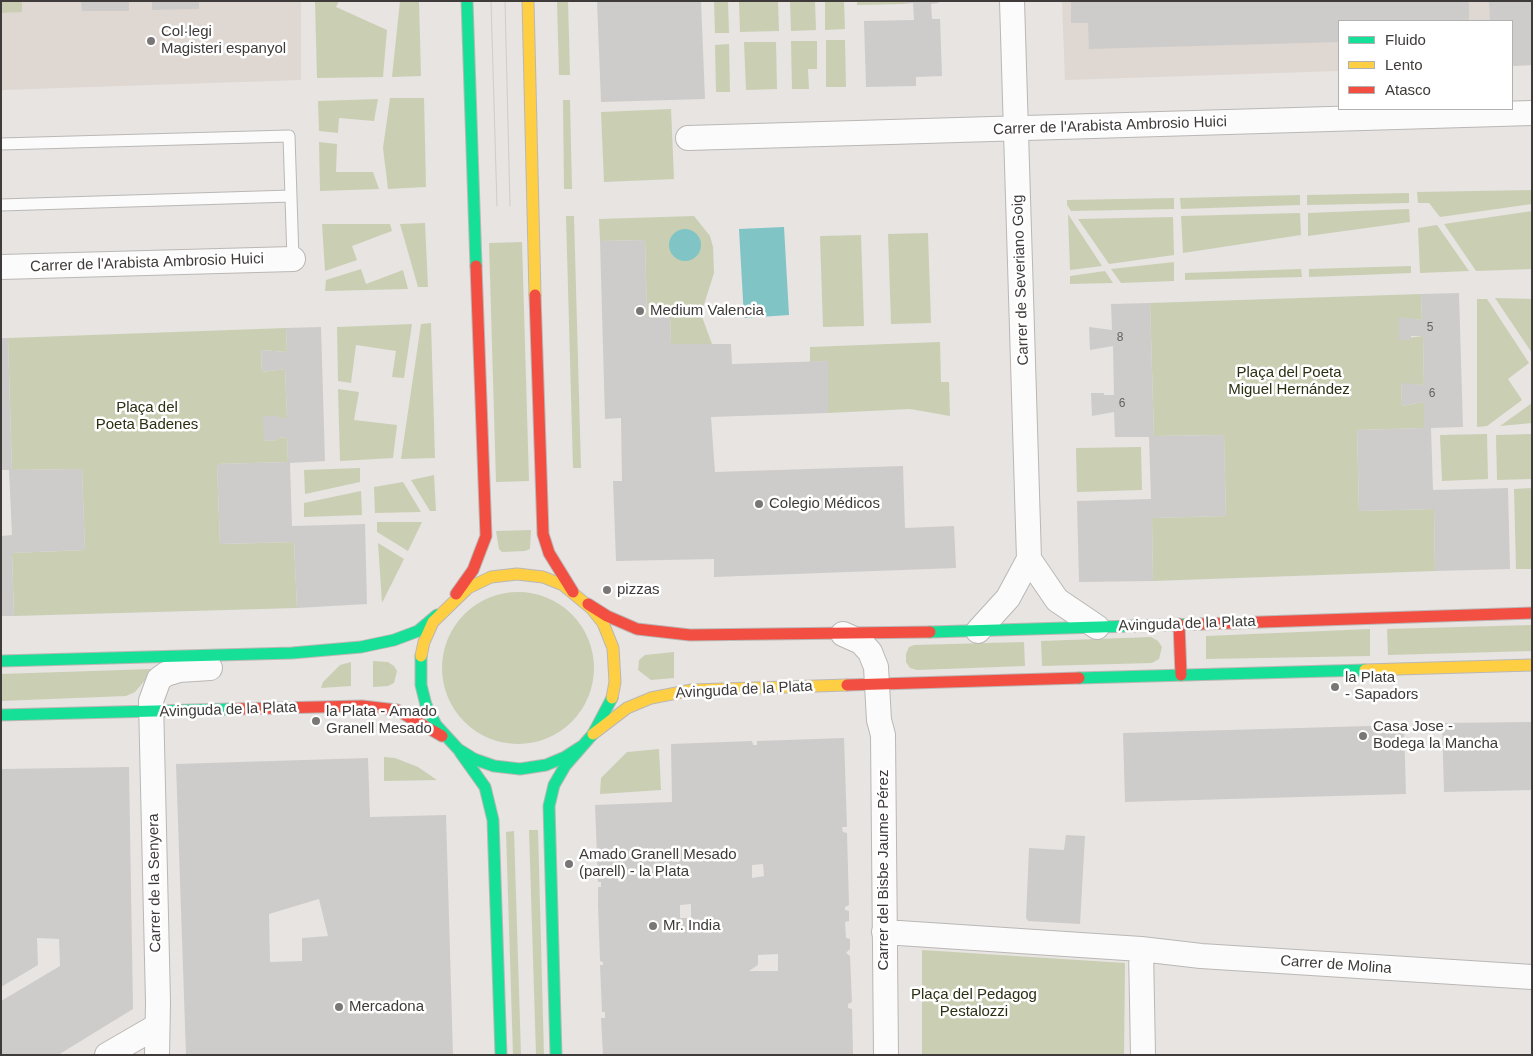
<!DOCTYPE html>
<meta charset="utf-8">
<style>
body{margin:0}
#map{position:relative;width:1533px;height:1056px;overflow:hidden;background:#e7e4e2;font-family:Arial,sans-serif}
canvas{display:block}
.frame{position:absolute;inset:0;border:2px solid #3e3b3a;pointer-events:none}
.legend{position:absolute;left:1338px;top:20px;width:175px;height:90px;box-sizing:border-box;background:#fff;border:1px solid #b2b1b0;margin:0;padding:6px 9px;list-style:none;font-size:15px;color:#3e3b3a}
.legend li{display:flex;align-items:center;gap:10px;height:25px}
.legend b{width:25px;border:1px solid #b2b1b0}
</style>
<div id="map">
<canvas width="1533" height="1056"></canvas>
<div class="frame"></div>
<ul class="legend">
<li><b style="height:6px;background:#16e098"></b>Fluido</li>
<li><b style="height:6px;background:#ffcf43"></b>Lento</li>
<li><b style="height:6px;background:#f24e42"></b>Atasco</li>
</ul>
</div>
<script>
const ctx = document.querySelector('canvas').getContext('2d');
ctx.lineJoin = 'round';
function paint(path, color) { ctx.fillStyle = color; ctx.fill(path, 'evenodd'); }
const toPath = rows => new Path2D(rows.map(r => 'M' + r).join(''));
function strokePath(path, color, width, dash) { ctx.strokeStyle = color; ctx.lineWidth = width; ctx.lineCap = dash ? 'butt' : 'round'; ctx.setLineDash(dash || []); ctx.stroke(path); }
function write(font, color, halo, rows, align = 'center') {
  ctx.font = font + ' Arial,sans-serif'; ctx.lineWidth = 5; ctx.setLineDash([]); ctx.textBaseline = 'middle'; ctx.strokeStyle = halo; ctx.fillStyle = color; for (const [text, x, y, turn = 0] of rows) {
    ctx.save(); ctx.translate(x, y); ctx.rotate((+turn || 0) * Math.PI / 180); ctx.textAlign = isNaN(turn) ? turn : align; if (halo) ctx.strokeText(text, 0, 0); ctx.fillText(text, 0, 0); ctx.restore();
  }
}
paint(toPath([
 [1,1,301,1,301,80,1,90],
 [1062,1,1532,1,1532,65,1512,66,1512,21,1339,21,1339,71,1065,80]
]), '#dfd7d1');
paint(toPath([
 [1,1,22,1,22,12,1,13],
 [315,1,339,1,336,7,387,30,383,77,317,78],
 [400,1,419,1,421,76,392,77],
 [557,1,568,1,570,75,559,75],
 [714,1,728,1,729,33,715,33],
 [739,1,778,1,779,31,740,32],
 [790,1,815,1,816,30,791,31],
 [825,1,844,1,845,29,825,30],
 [857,1,904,1,905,4,857,5],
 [826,40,845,40,846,87,826,87],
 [791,41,817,41,817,69,808,69,809,89,792,89],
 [744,42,776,42,777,89,746,90],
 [729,44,730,92,716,92,715,45],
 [390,98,424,98,426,187,388,189,383,148],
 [378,99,374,121,339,118,338,133,319,131,318,101],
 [563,100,570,100,572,189,564,189],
 [671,109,674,179,604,182,601,112],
 [319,142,337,144,336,172,373,172,379,189,320,191],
 [1532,190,1532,204,1440,217,1429,203,1418,203,1417,192],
 [1409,193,1409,203,1307,205,1307,195],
 [1300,195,1300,205,1181,209,1180,198],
 [1174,198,1174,209,1071,211,1067,205,1067,200],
 [1409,209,1410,222,1308,236,1308,213],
 [1532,211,1532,269,1476,271,1444,224],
 [1300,213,1301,235,1183,253,1181,216],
 [1068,214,1102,266,1070,270],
 [566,216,574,216,581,468,573,468],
 [694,216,710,236,713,247,714,273,701,314,712,344,671,344,670,317,647,317,645,240,600,241,599,219],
 [1173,217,1174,255,1109,264,1078,219],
 [425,223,428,287,418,287,400,224],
 [322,224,390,224,392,231,352,246,357,260,325,271],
 [1437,225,1469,271,1420,273,1418,228],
 [928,233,931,323,891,324,888,234],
 [861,235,864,326,823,327,820,236],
 [522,242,529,481,496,482,489,243],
 [1174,262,1174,281,1121,283,1111,269],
 [1411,266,1411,273,1309,277,1309,269],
 [361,269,366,284,403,270,408,289,325,291,326,280],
 [1301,269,1302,277,1185,280,1185,273],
 [1105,271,1113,283,1070,284,1070,276],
 [1421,294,1422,320,1399,318,1399,339,1423,336,1424,385,1401,384,1402,406,1424,402,1425,428,1357,430,1359,511,1434,509,1435,571,1153,581,1152,518,1226,516,1224,435,1154,436,1150,303],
 [1495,298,1532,299,1532,353],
 [1477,299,1487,299,1529,363,1508,379,1522,400,1487,426,1477,427],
 [431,323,435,458,401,459,421,324],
 [412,324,404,378,392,377,396,351,356,345,351,383,338,381,337,327],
 [286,328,287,352,261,350,262,372,285,369,287,418,278,418,278,416,264,416,264,441,277,440,278,438,287,437,288,462,217,464,220,544,294,542,297,608,14,616,12,553,85,550,82,469,12,470,8,338],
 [940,342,941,382,949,382,950,416,910,409,828,413,828,361,810,362,810,347],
 [338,389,359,392,354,420,397,425,393,458,340,461],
 [1532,403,1532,423,1500,426],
 [1487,434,1488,479,1442,481,1440,435],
 [1532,434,1532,479,1497,480,1496,435],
 [1141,447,1142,490,1077,492,1076,448],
 [360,468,360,482,305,494,304,470],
 [434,475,436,511,430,511,411,480],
 [403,482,421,512,375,513,374,487],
 [1532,488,1532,569,1516,569,1514,489],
 [361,491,362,515,304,517,304,503],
 [377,522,422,522,408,551,377,532],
 [531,530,530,549,525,551,502,552,499,549,496,531],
 [378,543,404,559,382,603],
 '442 668a76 76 0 1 1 152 0a76 76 0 1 1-152 0Z',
 [1532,625,1532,651,1388,655,1387,629],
 [1370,629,1370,656,1206,659,1206,636],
 [1151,637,1158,641,1162,647,1159,659,1152,663,1042,666,1041,641],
 [1024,642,1025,666,917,670,910,668,906,662,906,654,909,647,914,645],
 [674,652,674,678,651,680,638,670,639,660,645,655],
 [373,661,388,662,394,666,397,671,394,683,388,686,373,687],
 [351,662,351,686,321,688,323,682,340,665],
 [151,669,152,672,135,692,126,696,1,701,1,674],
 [659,749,661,790,600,794,601,778,627,752],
 [384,757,395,758,418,767,437,780,384,781],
 [529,830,538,830,544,1055,536,1055],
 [514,831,521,1055,513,1055,506,832],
 [922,950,1125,963,1124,1055,922,1055]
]), '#cacfb3');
paint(toPath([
 [784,227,789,315,744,318,739,229],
 '669 245a16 16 0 1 1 32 0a16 16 0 1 1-32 0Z'
]), '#80c4c5');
paint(toPath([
 [81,1,129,1,129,11,82,11],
 [152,1,199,1,199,9,152,10],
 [597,1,701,1,705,99,601,102],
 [904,1,938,1,939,3,931,4,932,19,940,19,942,76,916,77,916,86,866,87,864,21,914,20,913,3,905,4],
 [1071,1,1469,1,1469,21,1339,21,1339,42,1089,49,1088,23,1071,23],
 [1489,1,1532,1,1532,65,1512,66,1512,21,1490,21],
 [645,240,647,317,670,317,671,344,731,344,732,364,828,361,828,413,711,417,715,472,903,466,905,528,954,526,956,568,714,577,714,559,616,561,613,481,622,481,621,418,605,419,600,241],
 [1459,293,1463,427,1431,428,1433,490,1508,488,1510,569,1435,571,1434,509,1359,511,1357,430,1424,428,1424,402,1402,406,1401,383,1424,385,1423,336,1411,336,1411,340,1399,340,1399,317,1422,320,1421,294],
 [1150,303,1154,436,1224,435,1226,516,1152,518,1153,581,1079,582,1077,501,1151,499,1149,437,1115,437,1114,412,1092,416,1091,393,1104,393,1104,395,1114,395,1113,346,1090,350,1089,327,1112,330,1111,304],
 [321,327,325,461,290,463,292,526,365,524,367,604,297,608,294,542,220,544,217,464,288,462,287,437,278,438,278,440,264,441,263,416,278,416,278,418,287,418,285,369,262,372,261,350,287,352,286,328],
 [1,338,8,338,12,470,82,469,85,550,12,553,14,616,1,616,1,536,12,535,9,470,1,470],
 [1532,722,1532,790,1444,792,1442,723],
 [1404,725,1406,794,1125,802,1123,733],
 [844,738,847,827,842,827,843,832,847,833,849,905,845,907,845,910,849,911,849,921,845,922,846,938,850,939,850,949,846,953,850,956,852,1002,848,1004,848,1008,852,1009,853,1054,603,1055,601,1018,605,1018,605,1012,602,1012,600,965,603,965,603,962,600,961,598,905,598,887,601,887,601,882,598,882,595,805,672,802,671,744,752,741,753,745,757,745,757,741],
 [763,864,764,876,752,878,752,865],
 [691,904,691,918,680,918,680,905],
 [778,954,778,971,749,971,758,965,758,955],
 [368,758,370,817,446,815,453,1055,186,1055,176,764],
 [319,899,328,936,302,938,302,961,270,962,269,914],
 [129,767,133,1009,58,1055,1,1055,1,1001,60,966,59,939,37,938,38,965,1,987,1,769],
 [1066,835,1085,836,1080,924,1028,921,1026,918,1029,848,1064,850]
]), '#ceccca');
const lane = toPath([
 [1,144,289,136,293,259],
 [1,205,291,196]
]);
const street = toPath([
 [688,138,1532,113],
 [1,267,293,259],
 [1029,559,1057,600,1097,627],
 [978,631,1008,598,1029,559,1012,1],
 [843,634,861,642,870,652,876,667,879,720,883,735,886,1055],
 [884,932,1141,949,1143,1055],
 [1141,949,1201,956,1532,977],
 [107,1055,157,1026],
 [157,1055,158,1002,151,701,159,679,166,674,179,670,210,668]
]);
const fast = toPath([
 [467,1,476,266],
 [930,632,1201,624],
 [421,656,421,685,426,705,436,725,458,749,474,759,494,766,520,769,546,765,565,757,582,746],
 [1,661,292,653,361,647,394,640,418,631,437,615],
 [1079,678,1365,670],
 [1,715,232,709],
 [460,752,485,787,493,820,501,1055],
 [556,1055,549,806,554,785,565,766,593,734,612,698]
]);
const slow = toPath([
 [528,1,535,295],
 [421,656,424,642,433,622,468,588,491,577,517,574,543,577,563,585,592,609,603,623,613,648,615,682,612,698],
 [1365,670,1532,665],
 [593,734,627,708,651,698,692,690,847,685]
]);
const jam = toPath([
 [535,295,543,534,549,553,573,592],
 [456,594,473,570,486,536,476,266],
 [588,604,607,616,637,629,690,635,930,632],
 [1179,624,1181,675],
 [1201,624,1532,613],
 [847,685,1079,678],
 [232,709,362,706,397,710,442,736]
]);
strokePath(lane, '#bab7b5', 13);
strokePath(street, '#bab7b5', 26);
strokePath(fast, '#bab7b5', 13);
strokePath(slow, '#bab7b5', 13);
strokePath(jam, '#bab7b5', 13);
strokePath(lane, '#fbfbfb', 11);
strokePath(street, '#fbfbfb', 24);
strokePath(fast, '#16e098', 11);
strokePath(slow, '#ffcf43', 11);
strokePath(jam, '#f24e42', 11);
strokePath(toPath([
 [491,1,497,206],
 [505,1,510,206]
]), '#cecccc', 1);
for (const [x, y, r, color] of [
 [151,41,5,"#797675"],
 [640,311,5,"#797675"],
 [759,504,5,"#797675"],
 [607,590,5,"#797675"],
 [1335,687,5,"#797675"],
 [316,721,5,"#797675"],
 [1363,736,5,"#797675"],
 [569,864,5,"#797675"],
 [653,926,5,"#797675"],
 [339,1007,5,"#797675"]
]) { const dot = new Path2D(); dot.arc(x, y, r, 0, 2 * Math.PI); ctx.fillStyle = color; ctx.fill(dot); strokePath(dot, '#fff', 2); }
write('12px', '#646260', null, [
 ["5",1430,328],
 ["8",1120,338],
 ["6",1432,394],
 ["6",1122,404]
]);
write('15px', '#3e3b3a', '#fff', [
 ["Col·legi",161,32],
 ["Magisteri espanyol",161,49],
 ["Medium Valencia",650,311],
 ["Colegio Médicos",769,504],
 ["pizzas",617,590],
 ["la Plata",1345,678],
 ["- Sapadors",1345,695],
 ["la Plata - Amado",326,712],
 ["Granell Mesado",326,729],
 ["Casa Jose -",1373,727],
 ["Bodega la Mancha",1373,744],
 ["Amado Granell Mesado",579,855],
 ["(parell) - la Plata",579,872],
 ["Mr. India",663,926],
 ["Mercadona",349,1007]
], 'left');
write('15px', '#3e3b3a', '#fff', [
 ["Carrer de l'Arabista Ambrosio Huici",1110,126,-2],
 ["Carrer de l'Arabista Ambrosio Huici",147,263,-2],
 ["Carrer de Severiano Goig",1021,280,-92],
 ["Avinguda de la Plata",1187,624,-2],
 ["Avinguda de la Plata",744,690,-3],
 ["Avinguda de la Plata",228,710,-2],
 ["Carrer del Bisbe Jaume Pérez",884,870,-90],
 ["Carrer de la Senyera",155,883,-91],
 ["Carrer de Molina",1336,965,4]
]);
write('15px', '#2b3012', '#fff', [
 ["Plaça del Poeta",1289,373],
 ["Miguel Hernández",1289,390],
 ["Plaça del",147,408],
 ["Poeta Badenes",147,425],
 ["Plaça del Pedagog",974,995],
 ["Pestalozzi",974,1012]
]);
</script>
